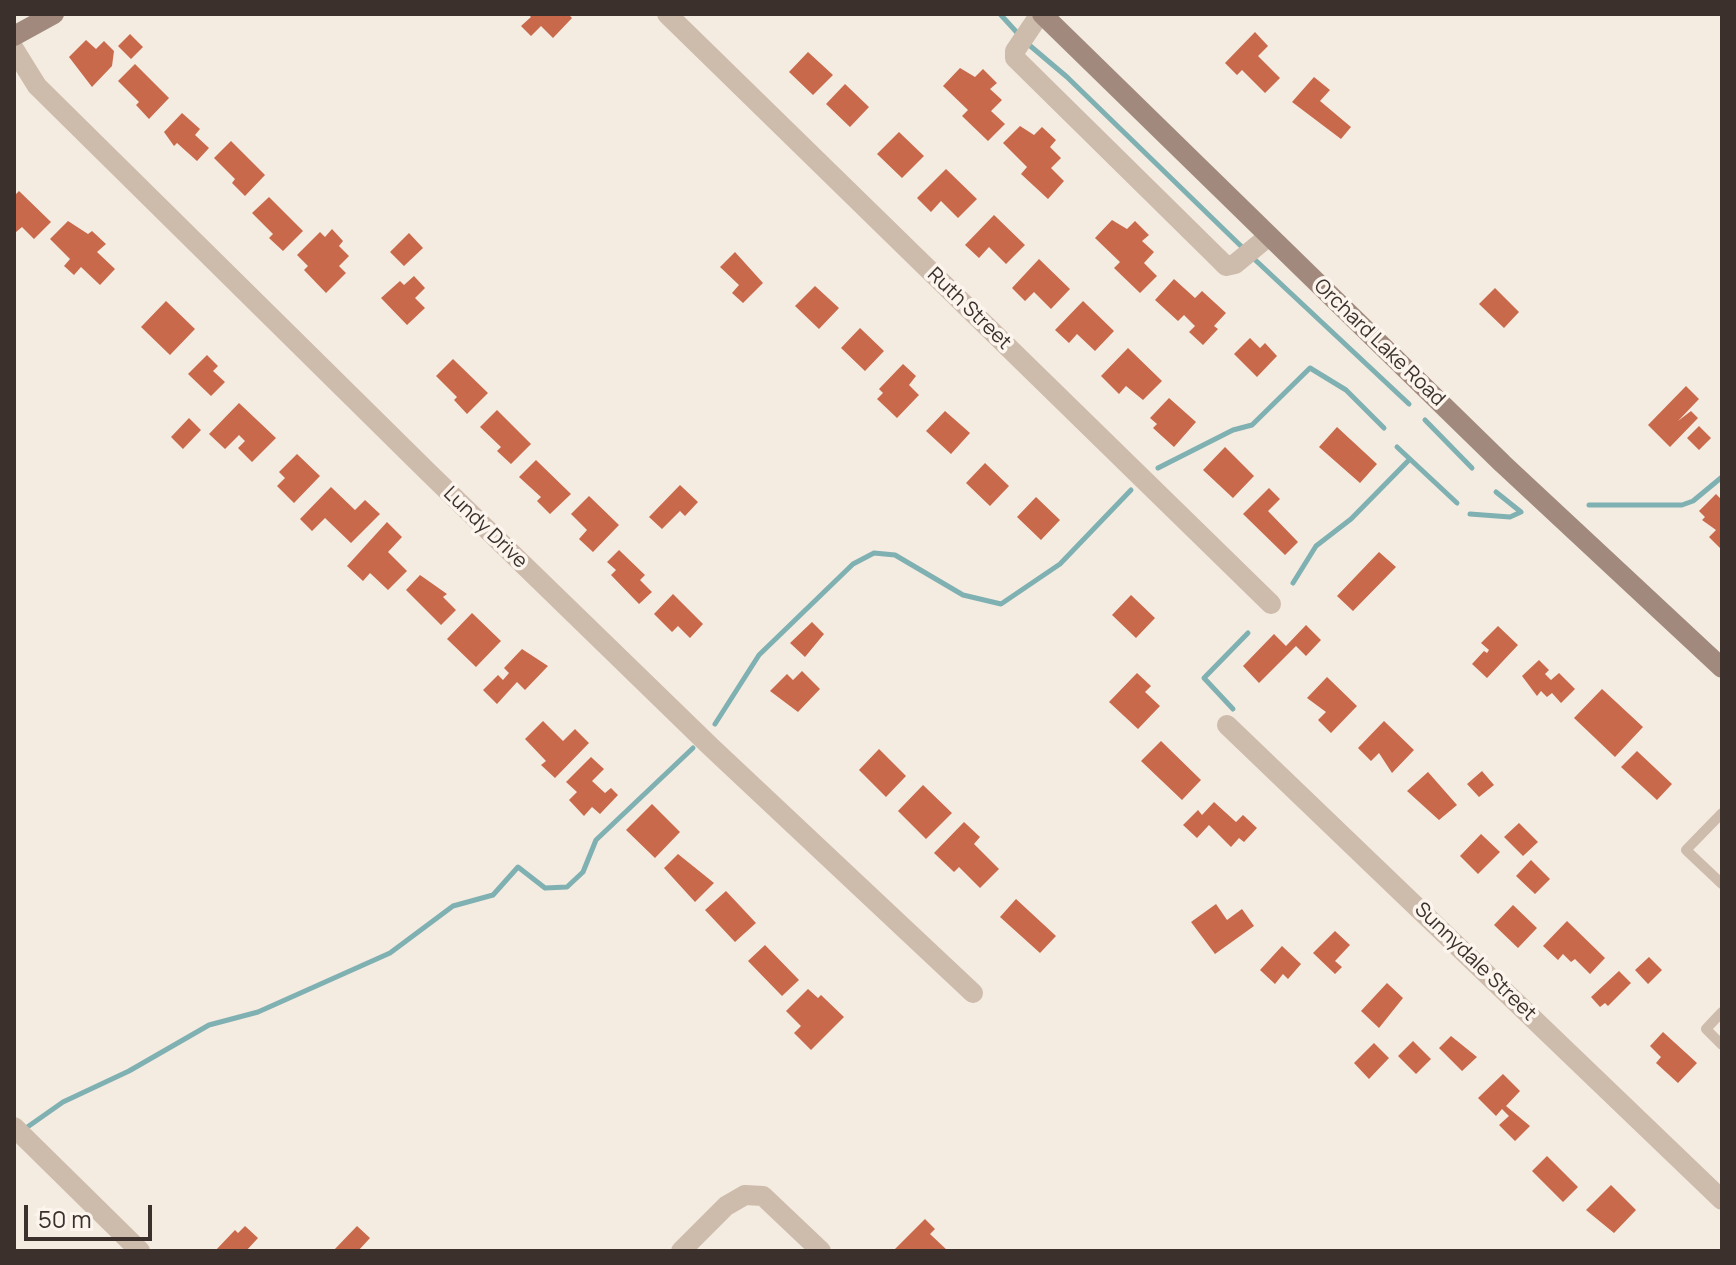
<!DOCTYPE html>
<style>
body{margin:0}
#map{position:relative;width:1736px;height:1265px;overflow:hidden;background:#f4ebe1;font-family:Manrope,sans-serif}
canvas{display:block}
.frame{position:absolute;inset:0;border:16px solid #3b302b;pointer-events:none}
.scale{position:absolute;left:24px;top:1205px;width:128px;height:36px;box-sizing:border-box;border:4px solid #3b302b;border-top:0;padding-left:10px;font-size:24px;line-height:28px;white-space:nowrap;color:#3b302b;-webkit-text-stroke:6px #fbf5ee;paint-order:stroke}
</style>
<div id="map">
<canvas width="1736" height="1265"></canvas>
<div class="frame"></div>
<div class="scale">50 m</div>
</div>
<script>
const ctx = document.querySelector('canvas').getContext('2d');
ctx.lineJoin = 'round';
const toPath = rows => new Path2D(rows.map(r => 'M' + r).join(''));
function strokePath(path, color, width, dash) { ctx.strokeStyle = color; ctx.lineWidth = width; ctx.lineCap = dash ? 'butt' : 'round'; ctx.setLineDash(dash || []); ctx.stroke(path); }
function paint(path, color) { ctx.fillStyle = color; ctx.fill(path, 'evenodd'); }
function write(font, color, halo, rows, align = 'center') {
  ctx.font = font + ' Manrope,sans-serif'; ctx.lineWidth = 7; ctx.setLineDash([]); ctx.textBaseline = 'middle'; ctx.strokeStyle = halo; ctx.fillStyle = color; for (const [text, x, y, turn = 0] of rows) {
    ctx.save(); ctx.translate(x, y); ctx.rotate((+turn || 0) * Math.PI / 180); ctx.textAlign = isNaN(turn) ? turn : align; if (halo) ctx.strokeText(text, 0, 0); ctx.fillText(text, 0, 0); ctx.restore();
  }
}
strokePath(toPath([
 [1000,14,1021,37],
 [1028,44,1067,77,1244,249],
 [1251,256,1409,404],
 [1425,420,1472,468],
 [1397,447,1457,503],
 [1158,468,1233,430,1252,425,1310,368,1346,390,1384,428],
 [1589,505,1682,505,1693,501,1722,477],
 [1470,514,1510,517,1521,512,1496,492],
 [1293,583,1316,546,1351,519,1408,461],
 [1233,709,1204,678,1248,633],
 [715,724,759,655,853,564,874,553,895,555,963,595,1001,604,1060,564,1131,490],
 [26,1128,63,1102,129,1071,209,1025,258,1012,390,953,453,906,493,895,518,867,545,888,567,887,583,872,596,840,693,748]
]), '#7fb0b2', 5);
paint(toPath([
 [528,14,568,14,572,18,553,38,541,26,531,36,521,26,531,17],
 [1255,32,1268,46,1258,56,1280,78,1265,93,1242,70,1237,75,1225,63],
 [130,34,143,47,131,59,118,46],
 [86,40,96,49,104,41,114,51,112,66,92,87,69,57],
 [808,52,833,75,813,95,789,72],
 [135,64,169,98,149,119,136,105,139,102,118,81],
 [960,68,975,77,983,69,997,83,990,89,1002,100,991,111,1005,124,988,141,962,116,968,110,943,86],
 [1314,77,1330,90,1320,101,1351,127,1341,139,1292,102],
 [845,84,869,107,850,127,826,104],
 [182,113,200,129,195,135,209,148,197,161,177,143,174,146,164,132],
 [1020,126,1034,135,1042,127,1056,140,1050,147,1061,158,1051,168,1064,181,1048,199,1021,174,1027,167,1003,143],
 [899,132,924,156,902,178,877,154],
 [231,141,265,175,245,196,232,183,235,179,214,158],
 [946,169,977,199,958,218,941,201,931,212,917,198],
 [19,191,51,222,34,239,22,227,16,232,14,230,14,196],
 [269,197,303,231,283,251,269,238,273,234,252,213],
 [994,215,1025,245,1006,264,989,247,979,258,965,245],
 [1112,220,1127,229,1135,221,1149,235,1142,241,1154,252,1144,263,1157,276,1140,293,1114,268,1120,262,1095,238],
 [68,221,88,234,92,231,106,244,97,252,115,269,100,285,81,267,74,275,64,266,70,259,50,239],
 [332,229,343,241,339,246,349,256,339,266,346,273,326,293,304,270,308,266,297,255,320,232,325,237],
 [409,233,423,248,404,266,390,252],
 [735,252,763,283,743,303,732,293,739,285,720,267],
 [1039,259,1070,289,1051,309,1034,292,1025,301,1012,288],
 [414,276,425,288,415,298,425,308,407,325,381,298,400,281,404,285],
 [1174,279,1195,298,1202,291,1226,313,1214,326,1218,329,1203,345,1189,332,1195,326,1184,315,1178,321,1155,300],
 [815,286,839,308,819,329,795,306],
 [1495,288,1519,312,1504,328,1479,304],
 [166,301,195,329,170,355,141,327],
 [1083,301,1114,331,1095,351,1077,334,1069,343,1055,330],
 [860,328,884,351,865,371,841,348],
 [1250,338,1260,348,1265,343,1277,356,1257,377,1234,354],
 [1128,348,1162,381,1143,400,1126,386,1119,394,1101,376],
 [207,355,218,366,213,371,225,382,211,396,188,374],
 [453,359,488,393,467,414,454,400,457,397,436,376],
 [903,364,916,376,909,385,919,395,897,418,877,399,883,393,879,389],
 [1686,386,1699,399,1678,421,1691,411,1698,418,1670,447,1648,425],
 [1169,398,1196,422,1174,447,1153,428,1157,424,1150,418],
 [239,403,276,438,252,462,238,448,245,441,239,435,225,449,209,434],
 [497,410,531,444,511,464,497,451,501,447,480,427],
 [945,411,970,433,951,454,926,431],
 [189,418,201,430,183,449,171,437],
 [1699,426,1711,438,1699,450,1687,438],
 [1337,427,1377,464,1360,483,1319,447],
 [1225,447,1254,476,1233,498,1203,470],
 [297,454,320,476,294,503,277,486,285,478,279,472],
 [536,460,571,494,550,514,537,501,541,497,519,477],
 [985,463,1009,486,990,506,966,483],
 [680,485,698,502,685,516,680,511,662,529,649,517],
 [331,487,355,510,365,500,380,514,351,543,325,518,312,531,300,519],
 [1269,488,1280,499,1268,511,1298,542,1285,555,1243,514],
 [1716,494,1722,500,1722,550,1709,537,1716,530,1702,520,1705,517,1699,511],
 [589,496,619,525,593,552,579,539,587,530,571,514],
 [1036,497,1060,520,1041,540,1017,517],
 [387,522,402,537,388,552,407,571,388,590,370,573,363,581,347,566],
 [619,550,645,575,640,580,652,592,639,604,611,575,616,570,607,562],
 [1379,552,1396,567,1353,611,1337,596],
 [420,575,447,594,443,597,456,610,441,625,406,590],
 [673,594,703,624,690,638,678,626,672,632,654,614],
 [1131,595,1155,618,1136,638,1112,615],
 [472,613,501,641,476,667,447,639],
 [812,622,824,634,805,657,790,643],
 [1306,625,1321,640,1306,656,1296,646,1259,683,1243,666,1274,634,1286,646],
 [1498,626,1518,645,1487,678,1472,664,1484,651,1487,653,1489,650,1481,643],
 [522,649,548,666,525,690,517,682,497,704,483,690,498,675,503,680,509,673,504,668],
 [1539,660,1549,670,1545,674,1551,680,1559,673,1575,689,1561,703,1552,693,1547,697,1541,691,1537,696,1522,676],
 [802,671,820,689,798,712,770,691,787,674,793,680],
 [1137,673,1151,686,1145,692,1160,706,1138,729,1109,702],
 [1327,677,1357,706,1331,733,1318,720,1326,712,1307,698],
 [1602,689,1643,727,1615,757,1574,718],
 [543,721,563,741,575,729,589,743,555,778,541,765,546,761,525,739],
 [1384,721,1414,750,1392,773,1379,753,1371,761,1358,748],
 [1161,741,1201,780,1182,800,1141,761],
 [879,749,906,776,886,797,859,770],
 [1637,751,1672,784,1657,800,1621,767],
 [591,757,604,769,592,781,605,793,611,788,618,795,600,814,592,807,584,816,569,800,577,792,566,782],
 [1482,771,1494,785,1479,797,1467,784],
 [1428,772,1457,805,1439,820,1407,791],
 [923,785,952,813,926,839,898,811],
 [1214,802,1236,822,1243,815,1257,828,1244,842,1239,838,1231,847,1209,825,1197,838,1183,825,1198,810,1202,815],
 [652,804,680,832,655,858,626,830],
 [964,822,980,837,974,844,999,869,980,888,959,867,954,872,934,853],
 [1519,823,1538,842,1523,856,1504,837],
 [1481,834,1500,852,1478,874,1460,856],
 [678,854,714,883,695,902,664,868],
 [1531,860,1550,879,1535,894,1516,876],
 [726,891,756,923,735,942,705,910],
 [1016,899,1056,936,1040,953,1000,917],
 [1216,904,1227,920,1242,909,1254,926,1215,954,1191,922],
 [1513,905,1537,928,1518,948,1494,925],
 [1567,921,1605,958,1590,974,1575,959,1571,962,1563,954,1558,960,1543,946],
 [1335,931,1350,945,1335,961,1342,967,1335,974,1313,953],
 [765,945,799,980,782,996,748,961],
 [1282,946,1301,964,1288,979,1283,974,1275,984,1260,970],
 [1649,957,1662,970,1648,984,1635,970],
 [1619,971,1631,983,1608,1006,1605,1003,1600,1007,1591,997],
 [1387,983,1403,998,1379,1028,1361,1011],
 [808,989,818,998,821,995,844,1017,811,1050,794,1033,801,1026,786,1011],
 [1663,1032,1697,1063,1678,1083,1656,1063,1661,1057,1650,1046],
 [1451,1036,1477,1057,1462,1071,1439,1048],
 [1413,1041,1431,1059,1416,1074,1398,1056],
 [1374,1043,1389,1058,1369,1079,1354,1063],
 [1503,1074,1520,1091,1506,1106,1530,1126,1515,1141,1499,1125,1509,1116,1502,1109,1496,1116,1478,1098],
 [1547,1156,1578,1187,1563,1202,1532,1171],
 [1611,1185,1636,1210,1614,1233,1586,1210],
 [925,1219,935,1229,930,1234,948,1251,893,1251],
 [245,1226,258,1238,246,1251,215,1251,235,1230,238,1233],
 [357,1226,370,1238,358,1251,333,1251]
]), '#c8694b');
strokePath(toPath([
 [1722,813,1686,850,1722,884],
 [1722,1012,1706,1029,1722,1045]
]), '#cdbbac', 10);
strokePath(toPath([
 [667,14,1271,604],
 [1040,14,1015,51,1015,58,1218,258,1226,266,1235,264,1269,236],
 [14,49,37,86,429,473,711,747,973,993],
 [1227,725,1722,1200],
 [14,1127,140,1251],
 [681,1251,726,1206,745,1195,763,1196,821,1251]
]), '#cdbbac', 20);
strokePath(toPath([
 [1042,14,1503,464,1722,668],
 [14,36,54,14]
]), '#a18a7d', 20);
write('20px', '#3b302b', '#fbf5ee', [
 ["Ruth Street",969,309,44],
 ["Orchard Lake Road",1379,343,44],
 ["Lundy Drive",485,528,44],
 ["Sunnydale Street",1475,962,44]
]);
</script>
